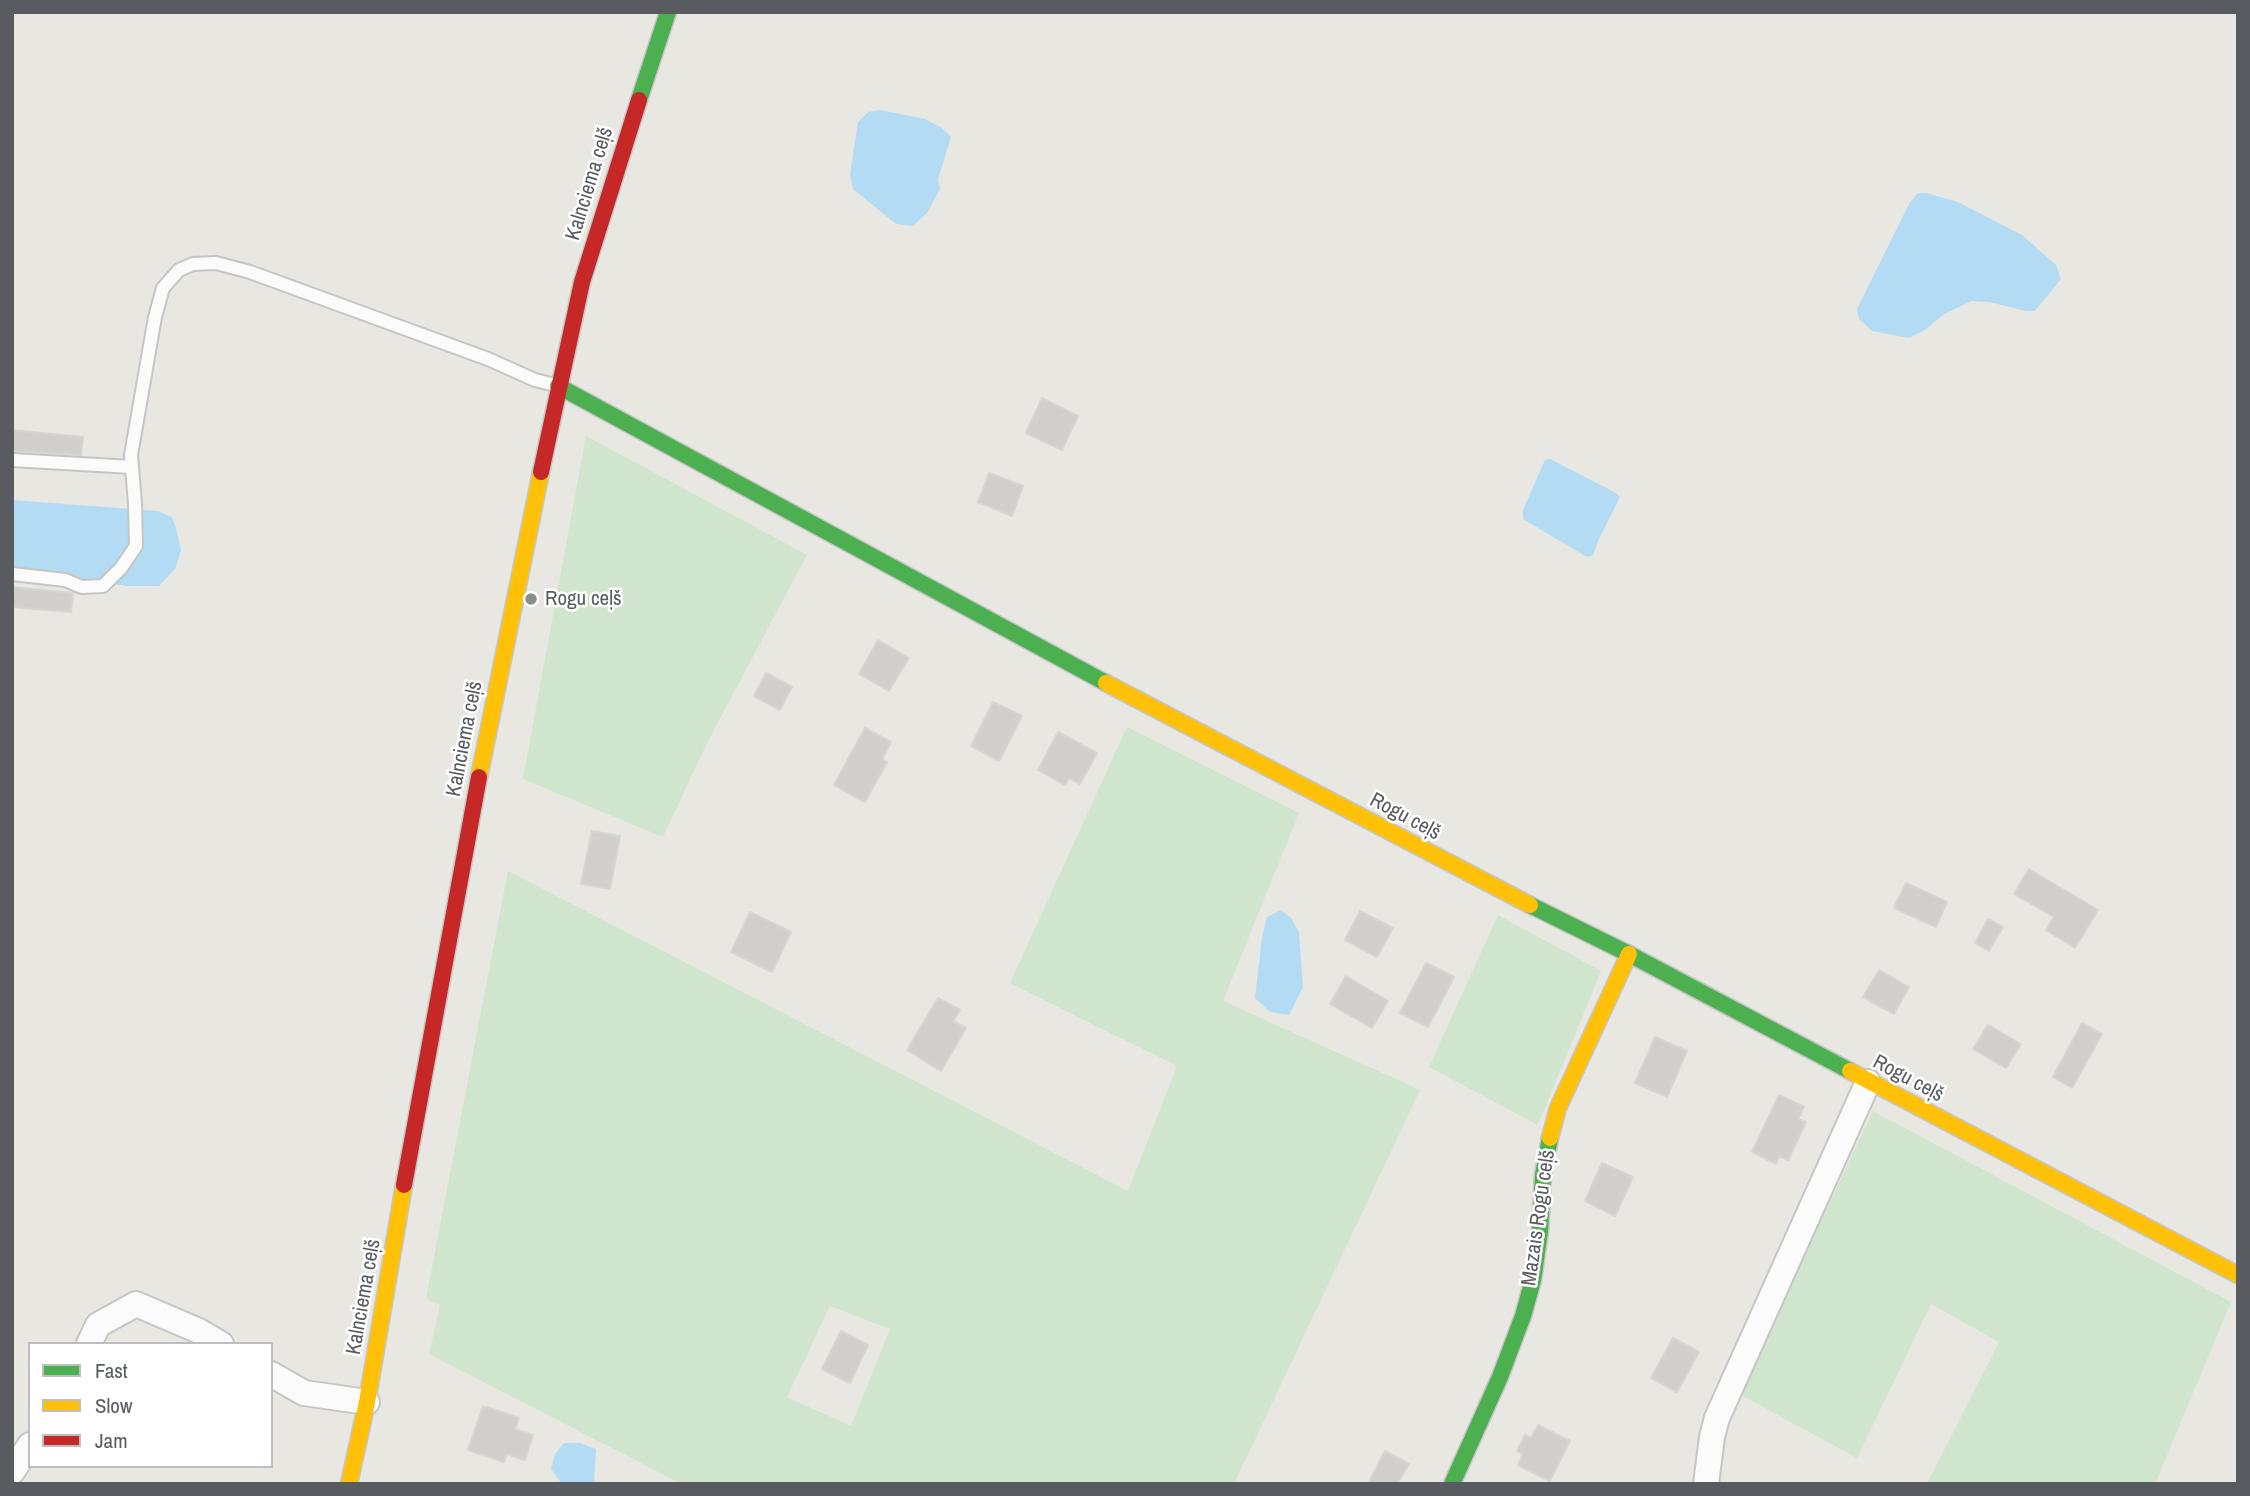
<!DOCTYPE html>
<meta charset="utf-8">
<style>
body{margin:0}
#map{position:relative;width:2250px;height:1496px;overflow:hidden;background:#e8e7e2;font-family:"Archivo Narrow",sans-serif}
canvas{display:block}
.frame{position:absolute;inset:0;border:14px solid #585c60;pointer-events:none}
.legend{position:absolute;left:28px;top:1342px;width:245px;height:126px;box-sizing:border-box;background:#fff;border:2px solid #bcbebf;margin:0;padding:9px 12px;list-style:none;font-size:21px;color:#585c60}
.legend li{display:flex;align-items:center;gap:14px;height:35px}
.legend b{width:35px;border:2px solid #bcbebf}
</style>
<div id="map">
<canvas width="2250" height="1496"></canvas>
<div class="frame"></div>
<ul class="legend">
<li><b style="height:9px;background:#4caf50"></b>Fast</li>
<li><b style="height:9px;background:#ffc107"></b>Slow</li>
<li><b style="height:9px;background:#c62828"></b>Jam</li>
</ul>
</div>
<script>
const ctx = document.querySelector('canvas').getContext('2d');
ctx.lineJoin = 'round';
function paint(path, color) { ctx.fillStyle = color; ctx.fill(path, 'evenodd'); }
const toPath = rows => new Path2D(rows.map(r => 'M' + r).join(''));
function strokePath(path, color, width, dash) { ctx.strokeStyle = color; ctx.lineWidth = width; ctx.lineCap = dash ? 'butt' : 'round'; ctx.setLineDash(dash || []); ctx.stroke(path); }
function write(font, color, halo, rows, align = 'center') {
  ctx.font = font + ' "Archivo Narrow",sans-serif'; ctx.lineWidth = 5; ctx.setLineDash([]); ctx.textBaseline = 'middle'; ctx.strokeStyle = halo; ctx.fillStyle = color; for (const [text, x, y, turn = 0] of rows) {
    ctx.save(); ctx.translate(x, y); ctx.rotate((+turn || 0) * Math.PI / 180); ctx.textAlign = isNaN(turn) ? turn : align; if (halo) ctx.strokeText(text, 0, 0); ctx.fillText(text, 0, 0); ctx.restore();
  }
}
paint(toPath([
 [586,436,807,555,707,743,663,837,523,779],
 [1127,727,1299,813,1223,1001,1420,1090,1234,1484,682,1484,429,1354,440,1305,426,1299,508,871,1128,1191,1177,1066,1010,983],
 [830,1306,890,1329,851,1426,787,1397],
 [1498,915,1601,971,1538,1125,1429,1067],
 [1873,1111,2231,1302,2155,1484,1927,1484,1999,1342,1931,1304,1857,1458,1739,1394]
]), '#d0e5cd');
paint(toPath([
 [880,110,925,119,942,128,951,137,938,179,940,189,927,213,913,226,896,224,853,189,850,175,858,122,868,112],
 [1918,193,1926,193,1958,202,2022,235,2056,265,2061,279,2035,311,2026,311,1989,302,1972,301,1944,314,1925,330,1909,338,1872,331,1859,319,1857,309,1910,202],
 [1550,459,1616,493,1620,497,1598,541,1593,555,1587,557,1523,519,1523,510,1545,460],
 [12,500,158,511,172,517,176,528,181,551,175,569,159,586,126,586,12,568],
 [1281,910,1291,918,1299,932,1303,987,1289,1015,1270,1012,1255,998,1262,937,1267,917],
 [564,1443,580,1443,596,1449,594,1484,562,1484,551,1469,555,1454]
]), '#b4dbf4');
const building = toPath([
 [1042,398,1078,416,1062,450,1026,433,1042,398],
 [12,430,83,437,81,455,12,451,12,430],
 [989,473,1023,486,1012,516,978,502,989,473],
 [12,587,73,593,71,612,12,607,12,587],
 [878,640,909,658,889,691,859,674,878,640],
 [766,673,792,687,780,710,754,696,766,673],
 [993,702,1022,716,999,761,971,746,993,702],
 [865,728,891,742,882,759,887,762,865,802,834,785,865,728],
 [1058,732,1097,753,1080,784,1069,778,1065,785,1038,770,1058,732],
 [592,831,620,836,610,889,581,884,592,831],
 [2029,869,2098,910,2075,948,2046,930,2054,917,2014,894,2029,869],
 [1906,883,1947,902,1936,927,1894,908,1906,883],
 [1360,911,1393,928,1377,957,1345,940,1360,911],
 [750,912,791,932,772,972,731,952,750,912],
 [1988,919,2003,927,1989,951,1975,943,1988,919],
 [1426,963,1454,977,1428,1027,1400,1013,1426,963],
 [1879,970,1909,987,1894,1014,1863,997,1879,970],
 [1346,976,1388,1001,1372,1028,1330,1004,1346,976],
 [938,998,960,1010,953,1021,966,1028,941,1071,907,1050,938,998],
 [2082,1023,2102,1034,2072,1088,2053,1077,2082,1023],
 [1988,1025,2021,1044,2006,1068,1973,1049,1988,1025],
 [1655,1037,1687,1051,1667,1097,1635,1083,1655,1037],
 [1779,1095,1804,1107,1798,1119,1806,1122,1788,1160,1779,1156,1776,1164,1752,1152,1779,1095],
 [1602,1163,1633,1177,1615,1216,1585,1201,1602,1163],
 [841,1331,868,1345,850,1383,822,1369,841,1331],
 [1673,1338,1699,1352,1677,1392,1651,1378,1673,1338],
 [483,1406,519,1418,515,1429,533,1435,525,1460,507,1454,504,1462,468,1450,483,1406],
 [1538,1425,1570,1441,1550,1481,1518,1465,1523,1454,1517,1451,1525,1435,1531,1438,1538,1425],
 [1385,1451,1409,1464,1397,1484,1368,1484,1385,1451]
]);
paint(building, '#d0cfcc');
strokePath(building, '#d7d5d2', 2);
const lane = toPath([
 [12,460,132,467],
 [12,574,65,580,82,587,103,586,121,568,136,546,135,504,131,455,155,317,163,288,179,270,193,264,216,263,250,272,488,359,535,380,555,385]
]);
const street = toPath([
 [89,1344,98,1325,136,1304,199,1331,221,1344],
 [271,1374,304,1393,367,1402],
 [12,1472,30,1445],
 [1706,1484,1712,1437,1717,1418,1868,1082]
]);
const fast = toPath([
 [639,100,668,12],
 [558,386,1106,683],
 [1530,905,1629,954,1850,1071],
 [1452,1484,1500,1377,1523,1316,1533,1280,1540,1231,1543,1175,1550,1138]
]);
const slow = toPath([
 [1106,683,1530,905],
 [479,777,541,472],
 [1850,1071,2238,1275],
 [1550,1138,1558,1108,1629,954],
 [349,1484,367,1402,404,1185]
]);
const jam = toPath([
 [541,472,582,282,639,100],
 [404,1185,479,777]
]);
strokePath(lane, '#c5c5c4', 16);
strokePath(street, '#c5c5c4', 28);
strokePath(fast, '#c5c6c5', 19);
strokePath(slow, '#c5c6c5', 19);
strokePath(jam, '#c5c6c5', 19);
strokePath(lane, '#fcfbfb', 12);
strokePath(street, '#fcfbfb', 24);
strokePath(fast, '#4caf50', 16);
strokePath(slow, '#ffc107', 16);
strokePath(jam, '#c62828', 16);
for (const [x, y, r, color] of [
 [531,599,7,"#8a8d8e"]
]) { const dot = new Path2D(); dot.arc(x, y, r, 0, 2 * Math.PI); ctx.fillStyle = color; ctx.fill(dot); strokePath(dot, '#fff', 2.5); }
write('21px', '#585c60', '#fff', [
 ["Kalnciema ceļš",590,184,-73],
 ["Kalnciema ceļš",465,739,-79],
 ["Rogu ceļš",1405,817,28],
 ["Rogu ceļš",1908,1079,28],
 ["Mazais Rogu ceļš",1539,1218,-82],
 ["Kalnciema ceļš",364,1297,-80]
]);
write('21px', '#585c60', '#fff', [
 ["Rogu ceļš",545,599]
], 'left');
</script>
